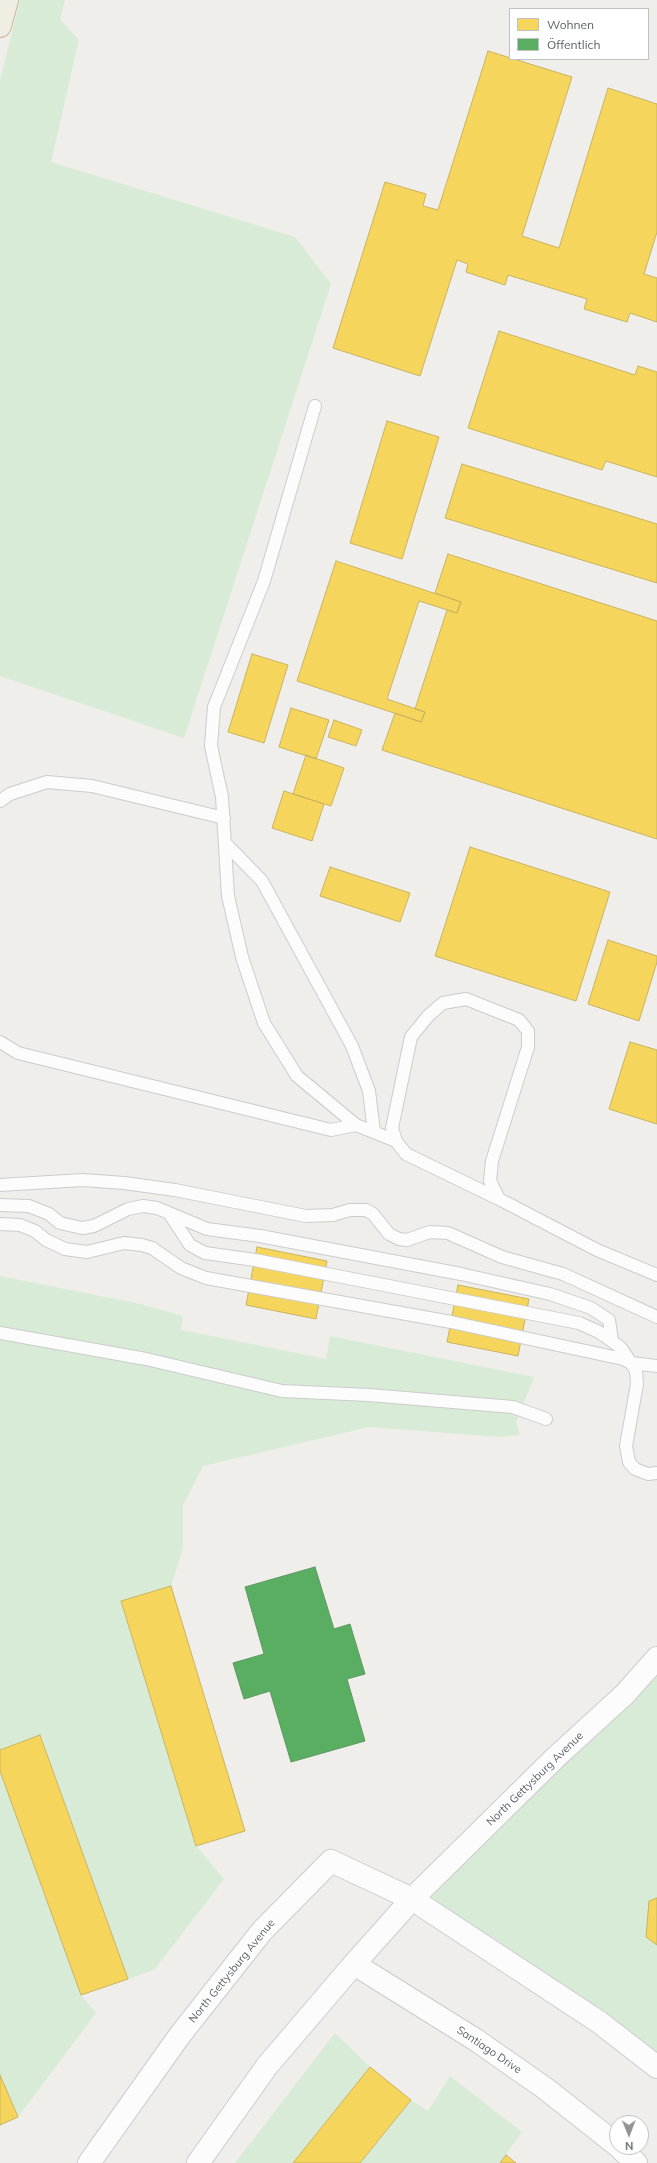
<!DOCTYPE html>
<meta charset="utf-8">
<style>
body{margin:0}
#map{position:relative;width:657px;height:2163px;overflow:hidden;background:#efeeea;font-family:Mulish,sans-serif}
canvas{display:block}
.legend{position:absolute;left:509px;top:8px;width:140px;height:52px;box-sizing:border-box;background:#fff;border:1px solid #bfc1c3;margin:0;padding:5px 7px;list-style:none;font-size:12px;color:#5f6368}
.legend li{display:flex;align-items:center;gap:8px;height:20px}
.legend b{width:20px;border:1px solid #bfc1c3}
.north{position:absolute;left:609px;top:2115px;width:40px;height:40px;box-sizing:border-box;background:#fff;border:1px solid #bfc1c3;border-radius:50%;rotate:179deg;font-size:11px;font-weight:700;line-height:16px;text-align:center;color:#5f6368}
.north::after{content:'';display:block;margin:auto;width:14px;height:18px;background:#919496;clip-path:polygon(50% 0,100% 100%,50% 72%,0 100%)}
</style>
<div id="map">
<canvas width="657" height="2163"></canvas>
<ul class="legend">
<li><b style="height:11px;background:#f6d55c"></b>Wohnen</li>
<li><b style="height:11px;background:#5aae61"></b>Öffentlich</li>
</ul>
<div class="north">N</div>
</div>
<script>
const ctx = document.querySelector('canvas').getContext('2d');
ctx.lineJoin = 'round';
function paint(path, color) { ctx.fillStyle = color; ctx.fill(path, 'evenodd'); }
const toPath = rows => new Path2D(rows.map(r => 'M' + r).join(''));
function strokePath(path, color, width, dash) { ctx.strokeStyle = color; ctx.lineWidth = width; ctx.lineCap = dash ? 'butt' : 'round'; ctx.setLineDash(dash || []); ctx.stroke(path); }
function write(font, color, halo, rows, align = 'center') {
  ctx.font = font + ' Mulish,sans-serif'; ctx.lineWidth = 4; ctx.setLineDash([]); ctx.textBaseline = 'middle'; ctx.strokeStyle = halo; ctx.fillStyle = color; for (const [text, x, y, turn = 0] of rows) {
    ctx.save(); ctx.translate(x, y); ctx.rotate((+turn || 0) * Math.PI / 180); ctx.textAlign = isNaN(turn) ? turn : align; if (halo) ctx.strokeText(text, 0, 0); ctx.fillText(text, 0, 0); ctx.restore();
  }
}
paint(toPath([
 [20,0,65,0,60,19,79,40,51,162,295,237,331,284,184,738,0,676,0,80],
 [0,1276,136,1303,183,1316,181,1330,326,1359,330,1336,534,1377,516,1422,520,1435,501,1437,369,1427,203,1466,183,1505,183,1549,171,1586,121,1602,196,1846,224,1879,155,1969,128,1979,41,1735,0,1750],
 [657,1658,657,2067,412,1899],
 [0,1771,81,1995,96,2013,18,2117,0,2075],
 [335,2033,370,2067,293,2163,235,2163],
 [450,2076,522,2132,500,2163,360,2163,411,2100,428,2111]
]), '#d8ebd6');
const homes = toPath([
 [488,51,572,77,522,236,559,248,608,88,657,104,657,232,644,274,657,278,657,322,630,313,627,322,584,309,587,299,508,275,505,285,466,272,468,264,457,260,420,376,333,348,385,182,426,194,423,206,438,210,488,51],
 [499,331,635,375,638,366,657,372,657,477,606,461,602,470,468,428,499,331],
 [387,421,439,437,402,559,350,543,387,421],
 [462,464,657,524,657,583,445,518,462,464],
 [448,554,657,621,657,839,382,750,395,713,421,722,425,712,415,709,447,610,457,613,461,602,435,593,448,554],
 [336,561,461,602,457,613,419,601,387,699,425,712,421,722,297,681,336,561],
 [252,654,288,665,264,743,228,732,252,654],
 [291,708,329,720,316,759,279,747,291,708],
 [334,720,362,730,356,746,328,737,334,720],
 [306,755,344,768,331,806,293,794,306,755],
 [284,791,324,804,312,841,272,828,284,791],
 [470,847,610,892,576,1001,435,956,470,847],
 [330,867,410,893,400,922,320,896,330,867],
 [608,940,657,956,657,962,639,1021,588,1004,608,940],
 [630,1042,657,1050,657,1124,609,1109,630,1042],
 [257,1247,327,1261,316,1319,246,1305,257,1247],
 [458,1285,529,1299,518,1356,447,1342,458,1285],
 [171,1586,245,1831,196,1846,121,1601,171,1586],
 [40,1735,128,1979,81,1995,0,1771,0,1750,40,1735],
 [657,1898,657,1945,646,1937,649,1901,657,1898],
 [370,2067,411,2100,360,2163,293,2163,370,2067],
 [0,2075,18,2117,0,2125,0,2075],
 [506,2155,516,2163,500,2163,506,2155]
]);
paint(homes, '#f6d55c');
strokePath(homes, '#c9b360', 1);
const public = toPath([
 [315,1567,334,1629,350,1624,365,1674,347,1679,365,1741,291,1762,270,1691,244,1699,233,1663,264,1654,245,1587,315,1567]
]);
paint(public, '#5aae61');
strokePath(public, '#5c9863', 1);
const lane = toPath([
 [315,406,264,581,214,707,211,746,222,797,228,896,242,957,264,1023,297,1076,356,1125,396,1141],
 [0,801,10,794,47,782,92,786,224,818],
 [225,843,262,881,352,1046,369,1091,374,1132],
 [0,1042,18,1053,331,1130,356,1125],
 [0,1185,83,1180,124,1183,175,1190,306,1216,333,1215,350,1210,366,1210,373,1214,389,1234,399,1239,407,1240,430,1232,448,1233,502,1257,563,1274,657,1317],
 [499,1199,490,1181,492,1161,528,1047,528,1031,519,1020,466,999,443,1003,428,1016,411,1037,392,1128,396,1141,406,1154,499,1199,597,1250,657,1275],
 [0,1205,29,1206,49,1214,60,1223,82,1228,94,1226,128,1209,143,1206,157,1208,207,1229,260,1236,461,1274,550,1294,591,1308,609,1320,612,1341],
 [169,1213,190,1245,205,1253,255,1260,579,1323,599,1332,612,1341,621,1348,631,1363,657,1366],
 [0,1224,20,1225,35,1231,46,1240,65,1249,87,1252,124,1243,142,1245,152,1248,181,1268,206,1278,451,1322,623,1359,631,1363,636,1371,637,1384,626,1446,629,1462,635,1469,648,1474,657,1473],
 [0,1333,146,1359,282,1391,369,1395,513,1407,546,1419]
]);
const street = toPath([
 [354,1964,476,2040,546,2089,617,2145],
 [619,2147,636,2163],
 [89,2163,180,2035,262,1931,331,1861,412,1899,599,2022,657,2067],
 [198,2163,267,2066,354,1964,412,1899,556,1757,625,1694,657,1658]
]);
const highway = toPath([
 [0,26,7,0]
]);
strokePath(lane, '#cbcccc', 14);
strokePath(street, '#cbcccc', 24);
strokePath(highway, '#c8b996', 24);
strokePath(lane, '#fdfcfc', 12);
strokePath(street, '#fdfcfc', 22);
strokePath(highway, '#f0ede3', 22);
write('11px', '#5f6368', '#fff', [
 ["North Gettysburg Avenue",535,1779,-44],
 ["North Gettysburg Avenue",232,1971,-51],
 ["Santiago Drive",489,2050,34]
]);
</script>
